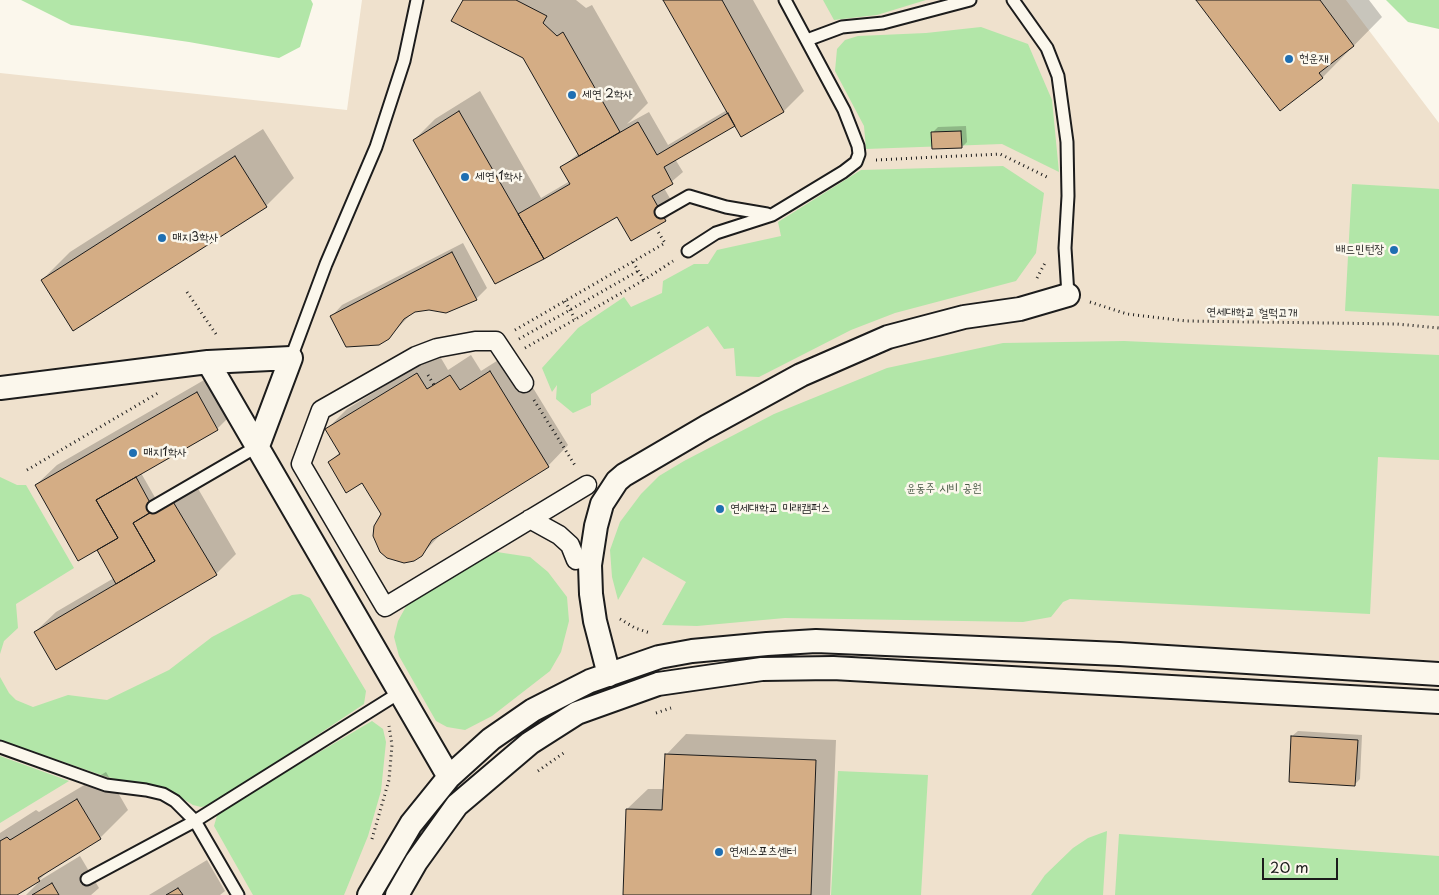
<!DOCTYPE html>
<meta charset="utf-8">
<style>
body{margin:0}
#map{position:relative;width:1439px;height:895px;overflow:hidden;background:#fbf7ec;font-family:"Playpen Sans",sans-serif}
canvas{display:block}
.scale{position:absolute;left:1262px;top:858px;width:76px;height:22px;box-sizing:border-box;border:2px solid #1c1c1c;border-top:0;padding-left:6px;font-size:15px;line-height:18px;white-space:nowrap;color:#1c1c1c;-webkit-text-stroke:4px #fbf7ec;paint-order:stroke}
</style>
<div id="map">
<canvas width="1439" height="895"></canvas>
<div class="scale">20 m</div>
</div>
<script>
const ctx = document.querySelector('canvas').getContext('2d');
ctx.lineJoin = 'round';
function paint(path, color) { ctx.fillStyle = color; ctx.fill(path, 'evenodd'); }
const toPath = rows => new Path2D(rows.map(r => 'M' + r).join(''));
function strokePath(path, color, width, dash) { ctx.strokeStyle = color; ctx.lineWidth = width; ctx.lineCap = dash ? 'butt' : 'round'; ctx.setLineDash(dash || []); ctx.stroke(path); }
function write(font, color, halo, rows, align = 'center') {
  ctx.font = font + ' "Playpen Sans","Poor Story",sans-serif'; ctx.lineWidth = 5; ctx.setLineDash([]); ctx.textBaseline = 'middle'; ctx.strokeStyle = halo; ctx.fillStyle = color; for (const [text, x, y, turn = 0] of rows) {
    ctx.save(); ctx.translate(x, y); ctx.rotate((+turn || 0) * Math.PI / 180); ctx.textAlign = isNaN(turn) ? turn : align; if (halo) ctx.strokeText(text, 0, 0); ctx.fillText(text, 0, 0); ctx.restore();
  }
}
paint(toPath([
 [362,0,1346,0,1439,123,1439,895,0,895,0,73,347,110]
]), '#efe1cd');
paint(toPath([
 [21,0,311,0,313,4,300,47,279,58,189,42,71,25],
 [823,0,926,0,877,15,834,20],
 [1386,0,1439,0,1439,29,1408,22],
 [981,27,1028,44,1052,100,1059,172,1002,144,866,149,864,126,835,71,837,49,845,40,858,36,926,33],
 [1003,166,1044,193,1036,253,1016,281,895,313,851,330,759,377,736,376,734,348,724,349,708,326,591,394,591,405,573,413,556,399,557,385,552,392,542,368,578,328,624,297,631,307,662,293,663,281,694,264,708,264,717,250,781,236,778,222,861,170],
 [1352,184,1439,189,1439,316,1345,311],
 [1124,341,1439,355,1439,460,1378,457,1370,614,1070,599,1063,602,1051,617,1023,622,785,618,697,626,662,625,686,582,643,557,618,600,612,577,610,550,620,522,641,494,659,476,684,461,774,414,887,368,1003,343],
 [0,477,17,485,26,485,74,568,16,604,18,628,4,641,0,654],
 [497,552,530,557,548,572,567,597,569,621,561,652,550,671,492,716,465,730,447,727,436,721,399,656,394,637,398,621,409,601,488,555],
 [301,594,310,598,366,691,364,704,212,805,201,807,193,805,164,787,136,785,101,775,0,740,0,677,9,693,16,700,33,707,68,695,107,700,169,670,212,637,292,595],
 [372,721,383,729,386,742,381,791,368,836,344,895,253,895,214,826,218,812],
 [0,756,69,781,0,823],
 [838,771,928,775,921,895,831,895],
 [1107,831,1103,895,1031,895,1045,875,1073,848,1088,838],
 [1119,834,1439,856,1439,895,1115,895]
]), '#b2e6a8');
paint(toPath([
 [464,0,576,0,586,8,592,5,648,103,627,124,649,112,668,145,727,110,664,0,753,0,804,91,784,111,741,135,735,125,675,159,683,172,664,188,676,209,665,220,617,215,543,258,414,140,435,119,480,91,541,198,570,181,562,167,579,153,524,57],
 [1198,0,1369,0,1382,17,1323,77,1280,110],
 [966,126,967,142,962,147,933,132,938,127],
 [263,129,294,178,266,206,42,280,70,252],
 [463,243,487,288,476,299,435,309,414,311,388,338,332,316,342,305],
 [511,352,568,445,548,466,444,531,421,555,382,514,363,481,329,463,340,452,327,429,347,409,438,353,448,370,471,355,481,371],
 [218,372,238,408,217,429,141,473,157,501,193,480,236,554,216,574,35,632,56,612,114,578,99,551,36,485,57,465],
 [1298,731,1362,735,1360,779,1355,784,1292,736],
 [686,734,836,740,830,895,624,895,627,809,648,789,664,789,666,755],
 [106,772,128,810,100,838,51,868,40,879,14,895,0,895,0,833,36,810,39,812],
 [80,856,99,888,91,895,26,895,42,879],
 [207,860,225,891,220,895,149,895]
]), '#0003');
const building = toPath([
 [463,0,516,0,547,16,543,23,557,36,563,32,620,132,579,156,523,58,451,21,463,0],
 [663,0,722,0,784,112,741,137,663,0],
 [1196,0,1320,0,1354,46,1319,73,1323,78,1280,111,1196,0],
 [459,111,544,259,495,284,413,140,459,111],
 [728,113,735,126,664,167,673,184,652,196,666,221,631,241,617,217,544,259,518,214,570,184,560,167,638,122,657,155,728,113],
 [961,131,962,148,932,149,931,132,961,131],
 [235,156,267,207,73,331,41,280,235,156],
 [452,252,477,300,446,313,429,310,415,312,404,319,389,339,379,345,346,347,330,316,452,252],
 [490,371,549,467,432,540,422,556,414,561,404,563,387,558,380,552,373,536,374,526,381,514,362,483,346,493,328,462,340,454,325,429,417,373,427,389,450,375,460,390,490,371],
 [197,392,218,430,96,500,118,538,78,561,35,485,197,392],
 [136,477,154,510,133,523,155,561,116,584,97,550,118,538,96,500,136,477],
 [172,500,217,575,56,670,34,632,155,561,133,523,172,500],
 [1291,736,1358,740,1355,786,1289,782,1291,736],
 [665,754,816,760,811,895,623,895,626,809,662,810,665,754],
 [77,799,101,839,38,878,40,881,17,895,0,895,0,841,7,837,10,840,77,799],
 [52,883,59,895,32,895,52,883],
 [178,888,183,895,166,895,178,888]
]);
paint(building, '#d4ad85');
strokePath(building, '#1c1c1c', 1);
const service = toPath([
 [1013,0,1047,48,1058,76,1067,142,1068,196,1065,248,1068,295],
 [807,40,842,27,883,23,970,0],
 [661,212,689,196,726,207,767,214],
 [688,251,716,233,772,215,843,172,856,162,859,154,858,146,844,110,785,0],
 [291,358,326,264,376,147,404,61,417,0],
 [153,507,258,446],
 [0,747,106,785,146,790,163,794,175,801,195,821,238,895],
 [87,879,195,821,399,693]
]);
const pedestrian = toPath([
 [524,383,496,341,475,341,437,348,416,356,321,410,301,464,385,607,587,485],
 [530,519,559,535,570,545,576,560]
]);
const minor = toPath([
 [208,362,449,777],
 [0,388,208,362,291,358,258,446],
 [609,675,595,621,591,594,590,565,596,526,602,504,617,481,624,475,706,427,801,375,888,337,964,317,1020,309,1068,295],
 [369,895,411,824,449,777,491,739,533,710,590,681,659,657,692,651,767,644,816,641,1119,654,1439,674],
 [397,895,416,862,457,805,530,743,577,713,658,684,762,669,833,668,1439,702]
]);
strokePath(service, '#1c1c1c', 15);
strokePath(pedestrian, '#1c1c1c', 21);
strokePath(minor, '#1c1c1c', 26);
strokePath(toPath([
 [876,160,1000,154,1049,178],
 [633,262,644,280,673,261],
 [1037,278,1046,261],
 [187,292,218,337],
 [565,301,575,319],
 [1090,302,1127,314,1186,321,1397,324,1439,328],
 [515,330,665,243,657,230],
 [519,339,638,271],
 [525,348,644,280],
 [428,375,434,385],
 [534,400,576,467],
 [27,470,158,393],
 [620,619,635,628,650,633],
 [656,713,671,708],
 [538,771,565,752],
 [372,839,389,780,392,745,389,726]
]), '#1c1c1c', 3, [1, 4]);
strokePath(service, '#fbf7ec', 11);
strokePath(pedestrian, '#fbf7ec', 18);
strokePath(minor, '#fbf7ec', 22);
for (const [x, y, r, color] of [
 [1289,59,5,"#1f6fb2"],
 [572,95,5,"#1f6fb2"],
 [465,177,5,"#1f6fb2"],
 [162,238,5,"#1f6fb2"],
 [1394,250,5,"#1f6fb2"],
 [133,453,5,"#1f6fb2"],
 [720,509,5,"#1f6fb2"],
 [719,852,5,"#1f6fb2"]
]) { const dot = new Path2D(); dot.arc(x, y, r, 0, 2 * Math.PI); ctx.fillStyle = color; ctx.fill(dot); strokePath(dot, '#fbf7ec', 2); }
write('12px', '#1c1c1c', '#fbf7ec', [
 ["현운재",1299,59],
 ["세연 2학사",582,95],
 ["세연 1학사",475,177],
 ["매지3학사",172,238],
 ["배드민턴장",1384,250,"right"],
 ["매지1학사",143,453],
 ["연세대학교 미래캠퍼스",730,509],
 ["연세스포츠센터",729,852]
], 'left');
write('12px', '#1c1c1c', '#fbf7ec', [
 ["연세대학교 헐떡고개",1252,313,1]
]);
write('12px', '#495946', '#fbf7ec', [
 ["윤동주 시비 공원",944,489]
]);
</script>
